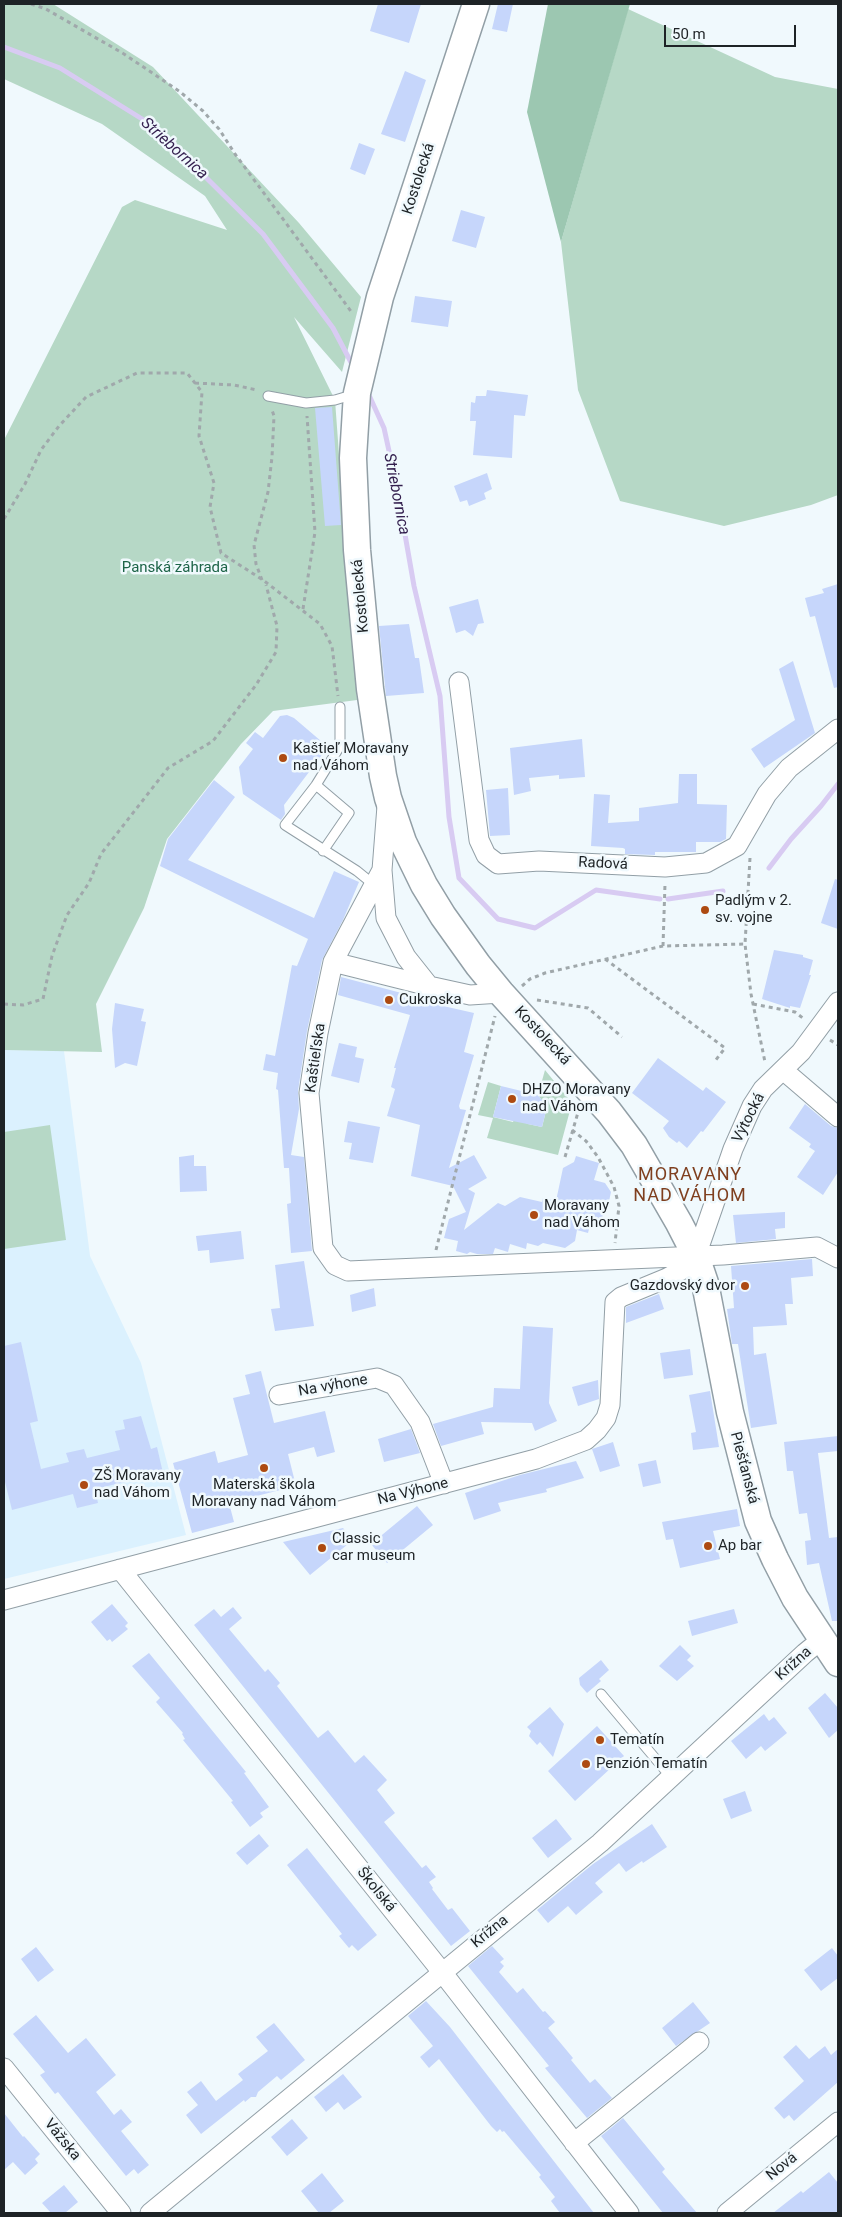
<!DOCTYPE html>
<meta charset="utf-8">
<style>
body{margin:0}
#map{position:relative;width:842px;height:2217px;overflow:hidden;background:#f0f9fd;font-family:Roboto,sans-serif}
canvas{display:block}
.frame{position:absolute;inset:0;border:5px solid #1e2326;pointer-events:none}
.scale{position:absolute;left:664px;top:25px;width:132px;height:22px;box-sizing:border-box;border:2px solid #1e2326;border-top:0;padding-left:6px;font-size:15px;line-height:18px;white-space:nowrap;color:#1e2326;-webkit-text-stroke:4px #f0f9fd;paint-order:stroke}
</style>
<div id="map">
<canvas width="842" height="2217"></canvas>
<div class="frame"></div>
<div class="scale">50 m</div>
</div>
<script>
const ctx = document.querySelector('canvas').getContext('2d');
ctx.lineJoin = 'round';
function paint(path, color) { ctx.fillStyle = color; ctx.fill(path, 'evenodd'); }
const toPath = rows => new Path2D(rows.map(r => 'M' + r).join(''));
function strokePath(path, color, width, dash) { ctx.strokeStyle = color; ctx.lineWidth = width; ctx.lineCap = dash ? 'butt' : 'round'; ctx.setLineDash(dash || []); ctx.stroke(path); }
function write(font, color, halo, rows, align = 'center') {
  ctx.font = font + ' Roboto,sans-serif'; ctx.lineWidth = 5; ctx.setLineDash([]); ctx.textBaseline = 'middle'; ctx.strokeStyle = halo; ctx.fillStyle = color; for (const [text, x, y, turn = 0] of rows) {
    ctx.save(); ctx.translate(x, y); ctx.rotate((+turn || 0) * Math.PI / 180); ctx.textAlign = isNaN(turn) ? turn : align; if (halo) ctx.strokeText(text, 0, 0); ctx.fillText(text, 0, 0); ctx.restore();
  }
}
paint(toPath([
 [4,1050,64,1051,90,1256,141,1363,186,1535,4,1579]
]), '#dbf1fe');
paint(toPath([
 [4,4,53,4,153,67,299,223,361,297,342,372,294,317,335,400,357,700,273,711,241,744,167,839,144,908,96,1004,102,1052,4,1050,4,440,122,207,135,200,227,230,205,196,102,124,4,79],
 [628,9,775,77,838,89,838,495,811,505,724,526,620,501,578,390,561,242],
 [545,1070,572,1103,558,1155,487,1138,493,1118,478,1115,488,1082,501,1086,493,1117,513,1122,515,1117,528,1124,542,1127,547,1107,538,1095],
 [50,1125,66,1240,4,1249,4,1132]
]), '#b6d8c6');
paint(toPath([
 [548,4,630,4,561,242,527,112]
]), '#9cc7b1');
strokePath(toPath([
 [4,47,60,68,155,127,263,234,333,328,354,368],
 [368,393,384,428,396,483,414,586,440,696,449,817,459,878,498,919,535,928,596,890,660,899],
 [769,868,791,839,821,806,838,784],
 [668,899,723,891]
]), '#d8cbf2', 5);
paint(toPath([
 [378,4,421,4,409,43,370,31],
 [498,4,513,4,507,32,492,29],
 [405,71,426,80,405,142,381,134],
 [359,143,375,149,365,175,350,169],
 [461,210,485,217,476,248,452,241],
 [415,296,452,301,448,327,411,322],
 [487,390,528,395,525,416,514,415,512,458,473,455,476,421,470,421,471,402,475,403,476,396,486,396],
 [332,407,341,525,325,526,315,408],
 [487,473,492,489,484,493,486,499,469,506,467,500,460,502,454,486],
 [838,584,838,687,834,688,815,616,810,617,805,598,824,593,822,589],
 [478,599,484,623,478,624,473,636,465,630,456,633,449,607],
 [409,624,415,658,419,658,424,693,386,696,379,626],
 [793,661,815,733,764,768,751,749,795,720,779,669],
 [287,715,294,718,328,747,284,805,285,814,281,820,243,794,239,767,253,749,246,743,255,732,263,738,280,716],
 [582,739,585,777,559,779,559,775,529,778,531,791,514,795,510,748],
 [679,774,697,774,697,804,727,805,726,839,720,842,696,842,696,852,655,852,655,855,625,854,625,849,623,848,591,846,594,794,610,795,608,823,639,821,639,808,678,803],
 [214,780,235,797,188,860,314,918,334,871,359,882,343,920,322,960,307,1031,298,1091,299,1109,291,1155,304,1157,312,1251,291,1253,287,1204,291,1203,289,1168,284,1168,278,1090,276,1089,278,1073,263,1070,266,1054,275,1056,292,965,297,966,308,939,160,866,168,839],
 [508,788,510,835,490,836,486,790],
 [835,879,838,880,838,929,821,923],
 [774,950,803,955,803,957,813,960,809,975,811,975,800,1008,790,1006,790,1008,762,999],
 [341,977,409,995,408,998,474,1013,464,1052,474,1055,459,1106,460,1109,466,1110,449,1168,474,1155,487,1178,468,1189,475,1193,464,1230,498,1203,505,1206,520,1197,542,1202,543,1198,556,1201,563,1168,574,1162,576,1156,599,1163,594,1180,605,1183,611,1192,608,1206,605,1205,602,1220,598,1220,596,1226,590,1225,588,1233,577,1230,575,1241,565,1248,543,1243,538,1246,527,1243,526,1249,510,1244,508,1252,495,1248,493,1254,477,1254,470,1252,467,1254,456,1251,458,1241,444,1238,449,1219,466,1212,453,1186,411,1176,420,1125,387,1116,395,1089,391,1087,396,1068,394,1068,410,1015,338,995],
 [115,1003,144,1009,141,1021,146,1022,137,1066,125,1063,115,1068,112,1029],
 [339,1043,357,1047,355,1057,364,1059,359,1083,331,1076],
 [658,1058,703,1091,706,1087,726,1102,703,1132,701,1131,687,1148,679,1141,677,1143,669,1137,663,1128,669,1121,632,1093],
 [501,1086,538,1095,547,1107,542,1127,493,1117],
 [805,1104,831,1126,838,1128,838,1172,823,1195,797,1177,815,1151,809,1147,811,1144,789,1128],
 [348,1121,380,1127,373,1163,349,1159,352,1143,344,1142],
 [194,1155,194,1166,206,1166,207,1191,180,1192,179,1157],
 [785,1212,785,1228,775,1229,776,1239,736,1243,733,1215],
 [241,1231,244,1259,210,1263,209,1250,198,1251,196,1236],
 [812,1259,813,1276,791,1278,793,1304,785,1304,787,1325,753,1327,754,1355,766,1353,777,1424,751,1428,738,1344,732,1344,727,1309,734,1308,731,1266],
 [304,1261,314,1326,275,1331,271,1309,280,1308,275,1265],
 [374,1288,376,1306,352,1312,350,1295],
 [659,1294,664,1309,626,1323,626,1307],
 [523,1326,553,1328,549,1403,557,1421,535,1431,532,1423,481,1422,484,1434,441,1446,433,1424,493,1407,494,1388,520,1389],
 [21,1342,38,1421,30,1423,41,1469,69,1462,66,1453,84,1449,87,1458,120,1450,115,1431,125,1429,123,1420,141,1416,151,1449,157,1447,163,1473,95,1489,98,1503,77,1508,73,1494,12,1510,4,1478,4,1346],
 [690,1349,693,1375,664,1379,660,1353],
 [261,1371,274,1423,325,1411,335,1452,317,1457,314,1447,288,1454,296,1486,229,1503,234,1522,192,1533,173,1463,215,1451,218,1463,248,1455,233,1398,250,1394,245,1375],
 [598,1380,599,1399,578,1406,572,1387],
 [710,1391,719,1447,693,1450,691,1433,696,1432,689,1395],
 [411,1429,420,1453,384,1462,378,1439],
 [838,1436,838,1451,818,1453,829,1538,838,1537,838,1621,832,1621,819,1563,807,1565,805,1541,811,1540,807,1513,799,1514,793,1471,787,1471,784,1442],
 [613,1442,620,1466,600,1472,592,1449],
 [656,1460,661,1483,643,1487,638,1464],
 [576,1461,584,1478,546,1489,547,1492,498,1503,501,1511,474,1520,465,1493,520,1475],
 [417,1506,433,1525,387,1563,371,1544],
 [737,1509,740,1526,713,1531,720,1559,680,1568,673,1539,666,1540,662,1522],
 [343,1528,353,1540,310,1575,283,1542],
 [112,1604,128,1623,125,1626,128,1629,112,1642,110,1639,107,1641,91,1622],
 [233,1607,242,1618,229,1629,265,1672,268,1669,280,1683,277,1686,318,1738,328,1730,355,1763,364,1755,387,1780,377,1790,395,1813,384,1822,422,1868,426,1865,436,1877,429,1882,433,1888,432,1889,448,1910,452,1908,470,1931,451,1946,194,1625,214,1609,221,1617],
 [734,1609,738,1623,692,1636,688,1621],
 [680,1645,691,1656,687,1660,694,1666,677,1681,659,1666],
 [149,1653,246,1772,244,1773,269,1807,260,1813,263,1817,250,1827,231,1802,233,1801,183,1740,185,1739,182,1734,183,1733,156,1702,160,1698,132,1666],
 [601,1660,609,1670,599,1679,601,1681,587,1693,580,1685,579,1678],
 [825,1693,838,1708,838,1730,829,1738,808,1708],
 [550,1707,564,1724,553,1757,540,1742,537,1745,529,1736,531,1731,527,1727],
 [764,1714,769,1721,774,1717,787,1733,765,1751,761,1746,746,1759,731,1741],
 [597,1726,624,1756,575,1801,548,1771],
 [745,1791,752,1811,731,1819,723,1799],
 [556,1819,572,1839,548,1858,532,1838],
 [652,1824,667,1847,643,1863,642,1861,626,1872,619,1863,595,1883,603,1892,576,1915,568,1906,548,1923,537,1910,593,1864],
 [259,1834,269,1846,247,1865,236,1853],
 [307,1848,377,1935,358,1951,352,1945,349,1948,339,1936,342,1934,287,1865],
 [492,1946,504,1959,500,1962,504,1966,499,1972,517,1993,523,1988,543,2012,545,2011,555,2022,548,2028,573,2058,571,2060,590,2083,595,2079,612,2098,587,2118,545,2068,549,2066,468,1966],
 [36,1947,54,1970,38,1982,21,1959],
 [832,1948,838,1956,838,1978,821,1991,804,1970],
 [426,2001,450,2027,594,2213,560,2213,551,2201,555,2197,539,2177,541,2175,504,2131,502,2132,500,2129,497,2132,491,2126,439,2059,429,2068,420,2057,433,2046,408,2016],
 [693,2002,710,2023,676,2046,662,2028],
 [36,2015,68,2053,86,2038,116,2075,96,2092,114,2115,121,2109,132,2122,121,2131,149,2165,138,2174,134,2169,126,2176,58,2092,55,2094,40,2075,45,2072,13,2034],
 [274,2023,305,2060,281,2080,277,2076,258,2092,256,2097,251,2097,245,2102,244,2100,201,2134,186,2115,198,2105,187,2092,201,2081,216,2101,243,2080,238,2074,268,2051,256,2037],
 [796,2045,809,2059,825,2046,831,2055,838,2049,838,2082,794,2121,789,2115,784,2119,774,2108,804,2081,783,2057],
 [343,2074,362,2097,344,2110,338,2102,326,2112,314,2097],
 [4,2113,23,2137,24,2136,40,2154,35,2159,38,2163,25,2175,13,2162,4,2170],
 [623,2118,665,2169,662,2172,697,2213,663,2213,601,2136],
 [292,2119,308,2138,287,2156,271,2137],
 [829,2172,838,2183,838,2213,773,2213,801,2191,803,2193],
 [322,2173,344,2201,329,2213,319,2213,301,2191],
 [64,2185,78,2202,65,2213,51,2213,42,2203]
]), '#c6d6fb');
const lane = toPath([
 [268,396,306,403,335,400,355,394],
 [340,707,340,746,316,785,285,825,357,871,373,884],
 [316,785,349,813,323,851],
 [601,1694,670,1776]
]);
const street = toPath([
 [459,682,479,840,486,855,498,864,539,861,665,867,706,863,737,846,767,794,789,768,838,729],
 [387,806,382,870,333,962,318,1033,309,1093,323,1248,335,1265,348,1271,723,1255,817,1247,838,1258],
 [382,870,386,918,406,957,429,986,470,995,501,993],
 [333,962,429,986],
 [783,1070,838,1117],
 [279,1395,377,1378,394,1385,420,1422,444,1484],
 [120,1569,442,1972,629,2213],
 [4,1600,536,1459,586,1440,597,1430,606,1418,610,1405,615,1302,621,1297,667,1278,687,1267,696,1256,733,1149,752,1106,763,1089,801,1052,838,1002],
 [4,2068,121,2213],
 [574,2143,699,2042],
 [150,2213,600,1843,805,1653,821,1640],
 [727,2213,838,2122]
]);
const secondary = toPath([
 [476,4,380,297,357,393,353,458,357,550,370,689,383,776,388,798,403,842,424,885,443,916,478,965,501,993,609,1112,634,1145,679,1223,696,1256,705,1283,730,1412,758,1521,775,1559,795,1598,838,1663]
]);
strokePath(lane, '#929fa6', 11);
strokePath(street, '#929fa6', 21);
strokePath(secondary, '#929fa6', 29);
strokePath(toPath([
 [31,4,46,9,124,54,179,91,203,111,219,129,235,154,353,314],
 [195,383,234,385,257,390],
 [4,519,25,484,41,450,59,426,86,397,137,373,187,373,202,392,199,436,214,483,210,507,221,553,263,580,320,624,332,646,338,696],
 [262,580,256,564,254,545,268,492,272,457,274,416,272,410],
 [303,609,315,532,307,416],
 [750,858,745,944,751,994,765,1062],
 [663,946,665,884],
 [605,959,725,1048,715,1061],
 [522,986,530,979,545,973,663,946,745,944],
 [537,1000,588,1008,622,1037],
 [4,1004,23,1005,43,999,52,956,67,915,89,883,101,854,168,768,213,741,256,685,276,652,277,626,266,585],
 [753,1004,795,1012,804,1019],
 [830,1040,838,1045],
 [572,1130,586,1141,598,1157,614,1187,619,1206,615,1243],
 [565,1157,579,1109],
 [436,1250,495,1016]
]), '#a0a8ab', 3, [4, 4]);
strokePath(lane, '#fff', 9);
strokePath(street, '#fff', 19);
strokePath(secondary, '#fff', 26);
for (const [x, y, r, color] of [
 [283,758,5,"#ad4a11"],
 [705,910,5,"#ad4a11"],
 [389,1000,5,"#ad4a11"],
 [512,1099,5,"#ad4a11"],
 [534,1215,5,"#ad4a11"],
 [745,1286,5,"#ad4a11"],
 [264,1468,5,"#ad4a11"],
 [84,1485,5,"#ad4a11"],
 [708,1546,5,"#ad4a11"],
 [322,1548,5,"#ad4a11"],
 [600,1740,5,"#ad4a11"],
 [586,1764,5,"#ad4a11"]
]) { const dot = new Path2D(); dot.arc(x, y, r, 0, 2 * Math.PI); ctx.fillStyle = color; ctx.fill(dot); strokePath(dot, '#f0f9fd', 2); }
write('15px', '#1e2326', '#f0f9fd', [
 ["Kostolecká",419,179,-72],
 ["Kostolecká",361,596,-95],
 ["Radová",603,864,3],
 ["Kostolecká",542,1036,47],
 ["Kaštieľska",316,1058,-82],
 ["Výtocká",749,1118,-63],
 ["Na výhone",333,1386,-10],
 ["Piešťanská",744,1468,75],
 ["Na Výhone",413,1492,-14],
 ["Krížna",794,1664,-42],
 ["Školská",376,1890,51],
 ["Krížna",490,1932,-39],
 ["Vážska",62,2140,51],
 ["Nová",782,2167,-39]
]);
write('15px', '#1d6448', '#f0f9fd', [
 ["Panská záhrada",175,568]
]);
write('15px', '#1e2326', '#f0f9fd', [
 ["Kaštieľ Moravany",293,749],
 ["nad Váhom",293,766],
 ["Padlým v 2.",715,901],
 ["sv. vojne",715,918],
 ["Cukroska",399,1000],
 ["DHZO Moravany",522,1090],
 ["nad Váhom",522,1107],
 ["Moravany",544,1206],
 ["nad Váhom",544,1223],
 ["Gazdovský dvor",735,1286,"right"],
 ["ZŠ Moravany",94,1476],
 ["nad Váhom",94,1493],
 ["Materská škola",264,1485,"center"],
 ["Moravany nad Váhom",264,1502,"center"],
 ["Classic",332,1539],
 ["car museum",332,1556],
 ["Ap bar",718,1546],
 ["Tematín",610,1740],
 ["Penzión Tematín",596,1764]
], 'left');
write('italic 16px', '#331f4e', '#f0f9fd', [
 ["Striebornica",174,149,42],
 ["Striebornica",396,494,79]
]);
ctx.letterSpacing = '1px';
write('18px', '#7f3f1f', '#f0f9fd', [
 ["MORAVANY",690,1175],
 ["NAD VÁHOM",690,1196]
]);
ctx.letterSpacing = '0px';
</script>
